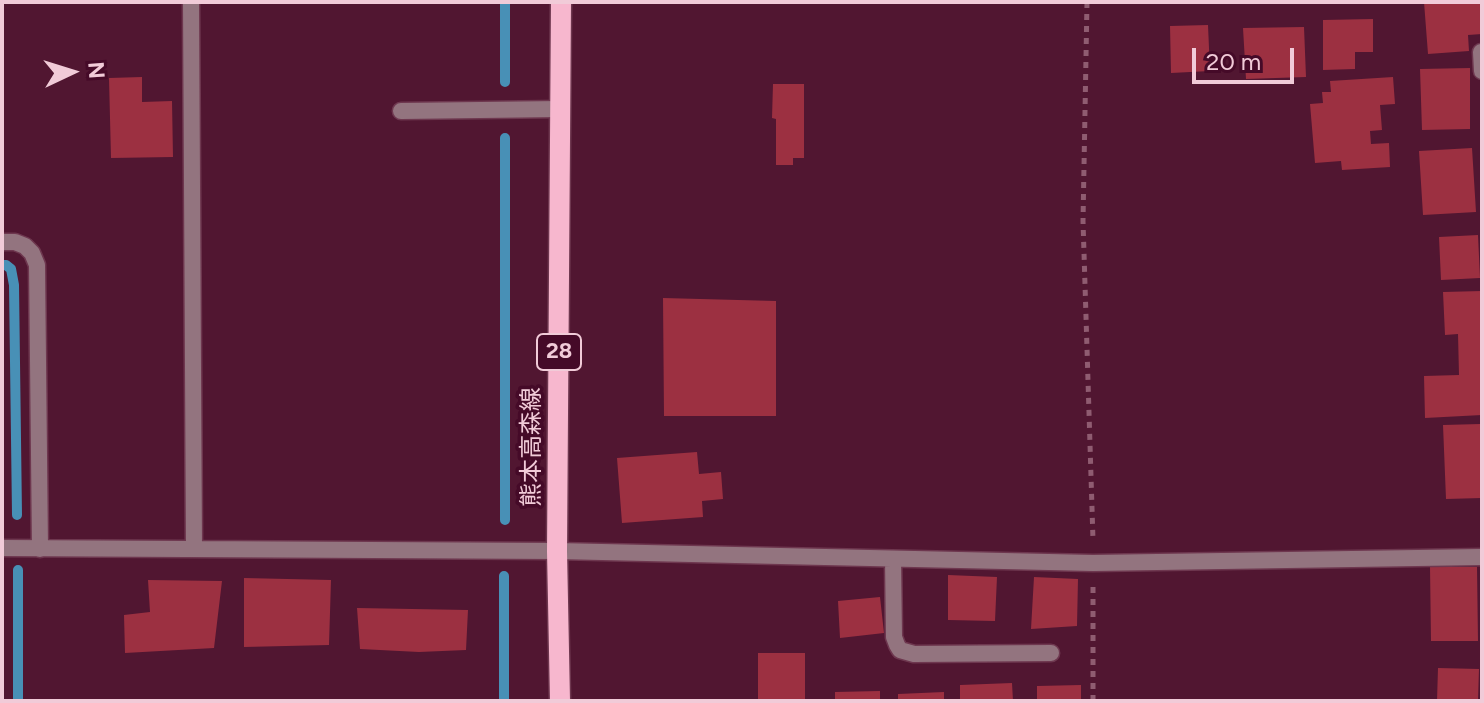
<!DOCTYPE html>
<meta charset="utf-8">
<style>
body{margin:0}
#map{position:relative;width:1484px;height:703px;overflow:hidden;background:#511631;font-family:Figtree,sans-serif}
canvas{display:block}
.frame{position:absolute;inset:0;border:4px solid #f1cbd8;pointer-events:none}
.north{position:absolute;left:32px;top:32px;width:80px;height:80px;-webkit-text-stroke:6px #450a28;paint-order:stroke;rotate:86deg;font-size:22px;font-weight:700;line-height:32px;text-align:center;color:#f1cbd8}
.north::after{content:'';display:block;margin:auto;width:28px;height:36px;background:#f1cbd8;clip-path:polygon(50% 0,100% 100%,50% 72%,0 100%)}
.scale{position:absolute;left:1192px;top:48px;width:102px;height:36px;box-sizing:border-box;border:4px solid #f1cbd8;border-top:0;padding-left:10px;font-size:24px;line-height:28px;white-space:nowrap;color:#f1cbd8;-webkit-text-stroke:6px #450a28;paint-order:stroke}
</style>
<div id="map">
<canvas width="1484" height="703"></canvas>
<div class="frame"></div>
<div class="north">N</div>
<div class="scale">20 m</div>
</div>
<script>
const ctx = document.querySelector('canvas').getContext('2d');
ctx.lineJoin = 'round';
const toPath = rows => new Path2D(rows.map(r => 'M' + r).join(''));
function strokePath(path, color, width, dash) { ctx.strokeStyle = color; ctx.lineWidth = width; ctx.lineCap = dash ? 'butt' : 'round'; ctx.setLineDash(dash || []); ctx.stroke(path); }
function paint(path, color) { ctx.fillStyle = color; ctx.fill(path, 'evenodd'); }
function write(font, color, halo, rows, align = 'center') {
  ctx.font = font + ' Figtree,"Noto Sans JP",sans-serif'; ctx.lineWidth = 7; ctx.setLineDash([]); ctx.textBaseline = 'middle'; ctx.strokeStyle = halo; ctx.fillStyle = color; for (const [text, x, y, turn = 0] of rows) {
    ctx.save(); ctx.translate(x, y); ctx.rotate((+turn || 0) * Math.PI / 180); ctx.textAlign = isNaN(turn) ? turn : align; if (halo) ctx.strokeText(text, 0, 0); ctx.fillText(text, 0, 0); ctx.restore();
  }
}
strokePath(toPath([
 [505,82,505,2],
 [2,265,6,265,11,269,14,285,17,515],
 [505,520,505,138],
 [18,570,18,701],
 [504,701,504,576]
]), '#4890b6', 10);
paint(toPath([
 [1424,2,1482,2,1482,34,1468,35,1469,51,1428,54],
 [1373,19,1373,52,1355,52,1355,69,1323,70,1323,20],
 [1208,25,1210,71,1171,73,1170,26],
 [1304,27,1306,77,1246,79,1243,28],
 [1470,68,1470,129,1422,130,1420,69],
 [142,77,142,102,172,101,173,157,111,158,109,78],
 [1393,77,1395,104,1380,105,1382,130,1370,131,1371,144,1389,143,1390,167,1342,170,1341,161,1315,163,1310,104,1323,103,1322,92,1331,92,1330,81],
 [773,84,804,84,804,158,793,158,793,165,776,165,776,119,772,118],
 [1472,148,1476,212,1423,215,1419,151],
 [1478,235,1480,278,1441,280,1439,237],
 [1482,291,1482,415,1425,418,1424,376,1459,375,1458,334,1445,335,1443,292],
 [663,298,776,301,776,416,664,416],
 [1480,424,1482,498,1446,499,1443,425],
 [697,452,699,474,721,472,723,499,702,501,703,517,622,523,617,458],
 [1430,567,1477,567,1478,641,1431,641],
 [948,575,997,577,995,621,948,620],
 [1034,577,1078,579,1077,626,1031,629],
 [244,578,331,580,329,645,244,647],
 [148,580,222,581,214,648,125,653,124,615,150,612],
 [880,597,884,633,840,638,838,601],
 [357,608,468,610,466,650,419,652,360,649],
 [758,653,805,653,805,701,758,701],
 [1438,668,1479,669,1478,701,1437,701],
 [1012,683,1013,701,960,701,960,685],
 [1081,685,1081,701,1037,701,1037,686],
 [880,691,880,701,835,701,835,692],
 [944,692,944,701,898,701,898,694]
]), '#9c3041');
const minor = toPath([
 [191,2,194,549],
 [1481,52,1482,71],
 [401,111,560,109],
 [2,242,15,242,25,246,32,253,37,265,40,549],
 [2,548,557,551,1093,563,1482,557],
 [893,559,894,637,897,645,900,650,914,654,1051,653]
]);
const primary = toPath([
 [560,701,557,551,561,2]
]);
strokePath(minor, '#6e374f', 19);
strokePath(primary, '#6e374f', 23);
strokePath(toPath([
 [1087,2,1083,221,1093,540],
 [1093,701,1093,586]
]), '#8f5c71', 5, [6, 6]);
strokePath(minor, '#93747f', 16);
strokePath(primary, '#f7b7ce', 20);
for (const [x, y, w] of [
 [559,352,44]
]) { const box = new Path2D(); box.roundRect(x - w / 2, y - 18, w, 36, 6); ctx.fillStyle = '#450a28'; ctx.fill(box); strokePath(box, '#f1cbd8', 2); }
write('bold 22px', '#f1cbd8', null, [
 ["28",559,352]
]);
write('24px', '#f1cbd8', '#450a28', [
 ["熊本高森線",532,447,-90]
]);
</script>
